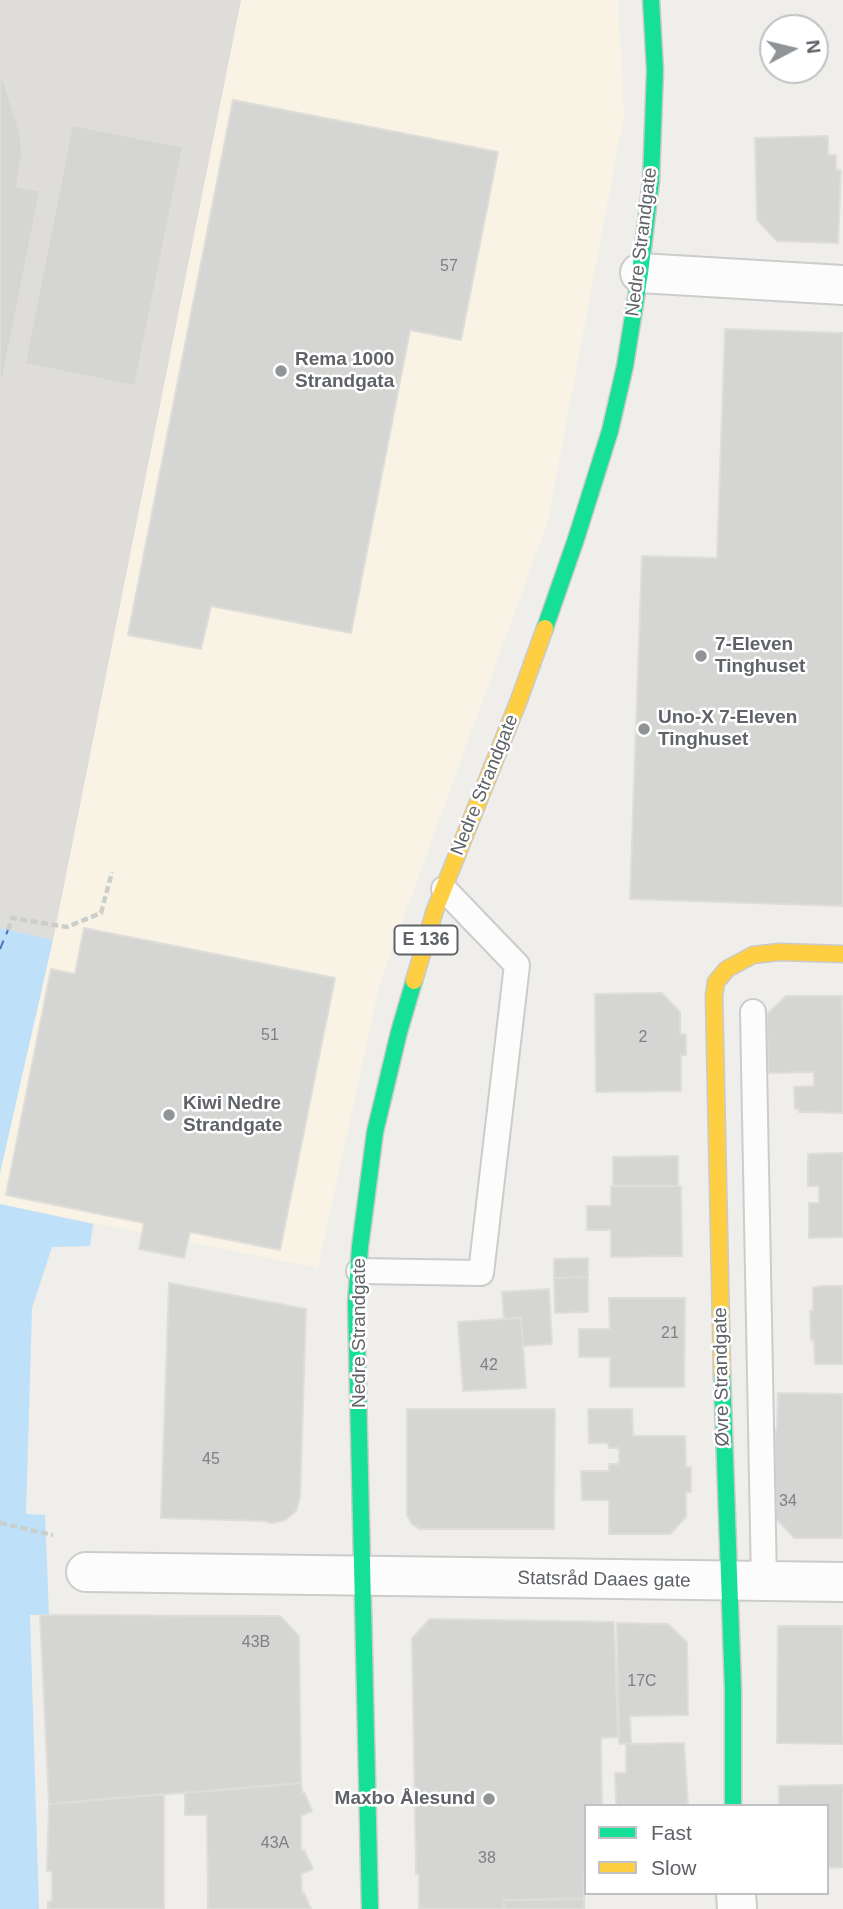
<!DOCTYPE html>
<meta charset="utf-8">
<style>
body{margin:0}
#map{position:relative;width:843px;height:1909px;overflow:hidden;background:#efeeea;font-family:Arial,sans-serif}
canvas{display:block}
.legend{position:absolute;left:584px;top:1804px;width:245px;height:91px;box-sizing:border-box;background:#fff;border:2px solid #bfc1c3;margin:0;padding:9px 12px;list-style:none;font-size:21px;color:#5f6368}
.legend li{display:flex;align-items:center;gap:14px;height:35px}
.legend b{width:35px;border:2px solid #bfc1c3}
.north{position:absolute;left:759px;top:14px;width:70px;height:70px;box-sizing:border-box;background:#fff;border:2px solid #bfc1c3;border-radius:50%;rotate:83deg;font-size:19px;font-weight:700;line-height:28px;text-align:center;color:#5f6368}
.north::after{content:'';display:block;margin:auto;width:24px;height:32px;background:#919496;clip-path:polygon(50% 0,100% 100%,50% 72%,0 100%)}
</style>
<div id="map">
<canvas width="843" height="1909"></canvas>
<ul class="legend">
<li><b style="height:9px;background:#16e098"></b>Fast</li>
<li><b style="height:9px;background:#ffcf43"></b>Slow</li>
</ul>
<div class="north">N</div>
</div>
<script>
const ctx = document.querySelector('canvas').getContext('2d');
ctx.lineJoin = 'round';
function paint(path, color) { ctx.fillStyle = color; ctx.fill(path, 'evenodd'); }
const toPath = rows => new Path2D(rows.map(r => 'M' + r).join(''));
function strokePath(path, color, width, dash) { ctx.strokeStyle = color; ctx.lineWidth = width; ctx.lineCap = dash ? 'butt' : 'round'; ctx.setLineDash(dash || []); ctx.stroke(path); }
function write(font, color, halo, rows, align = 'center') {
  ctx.font = font + ' Arial,sans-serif'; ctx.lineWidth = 5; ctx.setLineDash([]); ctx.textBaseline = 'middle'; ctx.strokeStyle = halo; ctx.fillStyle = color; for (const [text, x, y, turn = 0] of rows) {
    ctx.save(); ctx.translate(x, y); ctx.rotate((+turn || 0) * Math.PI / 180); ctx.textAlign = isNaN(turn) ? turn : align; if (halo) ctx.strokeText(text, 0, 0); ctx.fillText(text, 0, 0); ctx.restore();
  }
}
paint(toPath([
 [241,0,618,0,624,115,548,521,380,983,318,1268,0,1204,0,1173,53,940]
]), '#f8f3e4');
paint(toPath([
 [0,0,241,0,53,940,0,928]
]), '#dfddda');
paint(toPath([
 [0,928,53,940,0,1173],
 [0,1204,93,1224,90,1246,52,1247,32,1308,26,1514,45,1515,49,1615,30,1615,39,1909,0,1909]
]), '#bfe0f9');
strokePath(toPath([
 [0,949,8,930]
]), '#4279b6', 2, [9, 7]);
const building = toPath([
 [0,69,20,133,22,154,17,186,40,191,0,392,0,69],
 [233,100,498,152,461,340,410,330,351,633,211,606,201,649,128,635,233,100],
 [72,125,183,147,135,386,25,364,72,125],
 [828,136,828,155,836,155,836,170,841,170,838,243,777,241,757,220,755,138,828,136],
 [725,329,843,333,843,906,630,899,642,556,717,558,725,329],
 [84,928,335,978,280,1250,190,1232,184,1258,139,1249,144,1223,6,1195,51,969,75,974,84,928],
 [662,993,680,1012,680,1034,686,1034,686,1055,681,1055,681,1091,596,1092,595,994,662,993],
 [786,996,842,996,843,1113,799,1112,799,1109,795,1109,794,1087,814,1086,814,1072,768,1073,767,1014,786,996],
 [843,1153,843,1237,809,1238,809,1203,819,1203,819,1186,808,1186,808,1154,843,1153],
 [678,1156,678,1186,613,1186,613,1157,678,1156],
 [611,1186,681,1186,682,1256,611,1257,611,1230,587,1230,587,1206,611,1206,611,1186],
 [588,1258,588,1277,554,1278,554,1259,588,1258],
 [588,1277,588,1312,555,1313,554,1278,588,1277],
 [169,1283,306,1309,300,1498,296,1511,285,1520,272,1523,264,1521,161,1518,169,1283],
 [820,1286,843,1286,843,1364,815,1364,814,1340,811,1340,810,1311,813,1311,813,1288,820,1286],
 [549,1289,552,1344,523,1346,521,1318,504,1319,502,1292,549,1289],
 [609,1298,685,1298,684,1387,610,1387,610,1357,579,1357,579,1329,610,1329,609,1298],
 [521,1318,526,1388,463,1391,458,1322,521,1318],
 [778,1393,843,1394,843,1538,794,1538,775,1517,775,1430,777,1430,778,1393],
 [407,1409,555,1409,554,1529,419,1529,411,1523,407,1515,407,1409],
 [588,1409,632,1409,633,1436,685,1436,686,1467,691,1467,691,1492,686,1492,686,1517,670,1534,609,1534,609,1500,582,1500,581,1471,609,1471,609,1464,619,1464,619,1448,609,1448,608,1443,589,1443,588,1409],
 [40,1615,280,1616,299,1636,301,1783,49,1804,40,1615],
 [430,1619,614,1622,618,1737,601,1738,602,1806,586,1806,584,1899,504,1900,504,1909,419,1909,419,1874,416,1874,412,1638,430,1619],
 [617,1623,668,1624,687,1642,688,1715,630,1716,631,1743,619,1744,617,1623],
 [778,1626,843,1626,843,1744,777,1743,778,1626],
 [684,1743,688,1806,616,1806,615,1773,626,1773,626,1744,684,1743],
 [301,1783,302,1793,304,1792,312,1811,301,1816,301,1851,304,1850,313,1869,301,1874,302,1894,304,1893,311,1909,208,1909,207,1815,185,1815,185,1793,301,1783],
 [843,1785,843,1867,827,1868,827,1806,779,1806,779,1786,843,1785],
 [164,1794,164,1909,48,1909,48,1902,52,1901,52,1871,47,1871,49,1804,164,1794],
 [584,1899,584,1909,504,1909,504,1900,584,1899]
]);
paint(building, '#d5d5d3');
strokePath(building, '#deddd9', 2);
const lane = toPath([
 [753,1012,764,1582],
 [359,1271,481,1273,517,965,444,889]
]);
const street = toPath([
 [640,273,843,285],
 [86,1572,843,1582],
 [736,1893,737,1909]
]);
const fast = toPath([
 [545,628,576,539,610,431,625,366,640,273,651,181,655,70,651,0],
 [722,1373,733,1690,733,1806],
 [370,1909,356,1303,360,1247,375,1132,399,1032,414,981]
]);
const slow = toPath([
 [414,981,435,910,519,700,545,628],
 [722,1373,714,995,716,982,727,969,753,955,779,952,843,954]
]);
strokePath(lane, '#cbcccc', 28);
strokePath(street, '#cbcccc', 42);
strokePath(fast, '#cacacb', 19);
strokePath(slow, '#cacacb', 19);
strokePath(toPath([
 [8,930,12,918,67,927,101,913,112,872],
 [0,1523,53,1535]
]), '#cacfcc', 4.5, [7, 3.5]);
strokePath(lane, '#fdfcfc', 24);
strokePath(street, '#fdfcfc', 38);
strokePath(fast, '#16e098', 16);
strokePath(slow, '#ffcf43', 16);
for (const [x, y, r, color] of [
 [281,371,7,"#919496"],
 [701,656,7,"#919496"],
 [644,729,7,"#919496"],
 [169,1115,7,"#919496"],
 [489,1799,7,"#919496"]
]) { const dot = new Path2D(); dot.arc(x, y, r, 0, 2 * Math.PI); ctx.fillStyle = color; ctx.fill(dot); strokePath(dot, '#fff', 2.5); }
write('16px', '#7e8184', null, [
 ["57",449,267],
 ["51",270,1036],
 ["2",643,1038],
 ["21",670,1334],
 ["42",489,1366],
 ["45",211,1460],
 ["34",788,1502],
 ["43B",256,1643],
 ["17C",642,1682],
 ["43A",275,1844],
 ["38",487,1859]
]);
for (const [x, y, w] of [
 [426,940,63]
]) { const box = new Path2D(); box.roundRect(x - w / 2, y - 14.5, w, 29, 5); ctx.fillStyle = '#fff'; ctx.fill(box); strokePath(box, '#5f6368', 2); }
write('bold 18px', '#5f6368', null, [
 ["E 136",426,940]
]);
write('19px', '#5f6368', '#fff', [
 ["Nedre Strandgate",642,242,-83],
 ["Nedre Strandgate",485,785,-68],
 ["Nedre Strandgate",360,1333,-90],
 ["Øvre Strandgate",722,1377,-91],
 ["Statsråd Daaes gate",604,1580,1]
]);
write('bold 19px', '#5f6368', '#fff', [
 ["Rema 1000",295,360],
 ["Strandgata",295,382],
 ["7-Eleven",715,645],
 ["Tinghuset",715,667],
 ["Uno-X 7-Eleven",658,718],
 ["Tinghuset",658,740],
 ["Kiwi Nedre",183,1104],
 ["Strandgate",183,1126],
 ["Maxbo Ålesund",475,1799,"right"]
], 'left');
</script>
